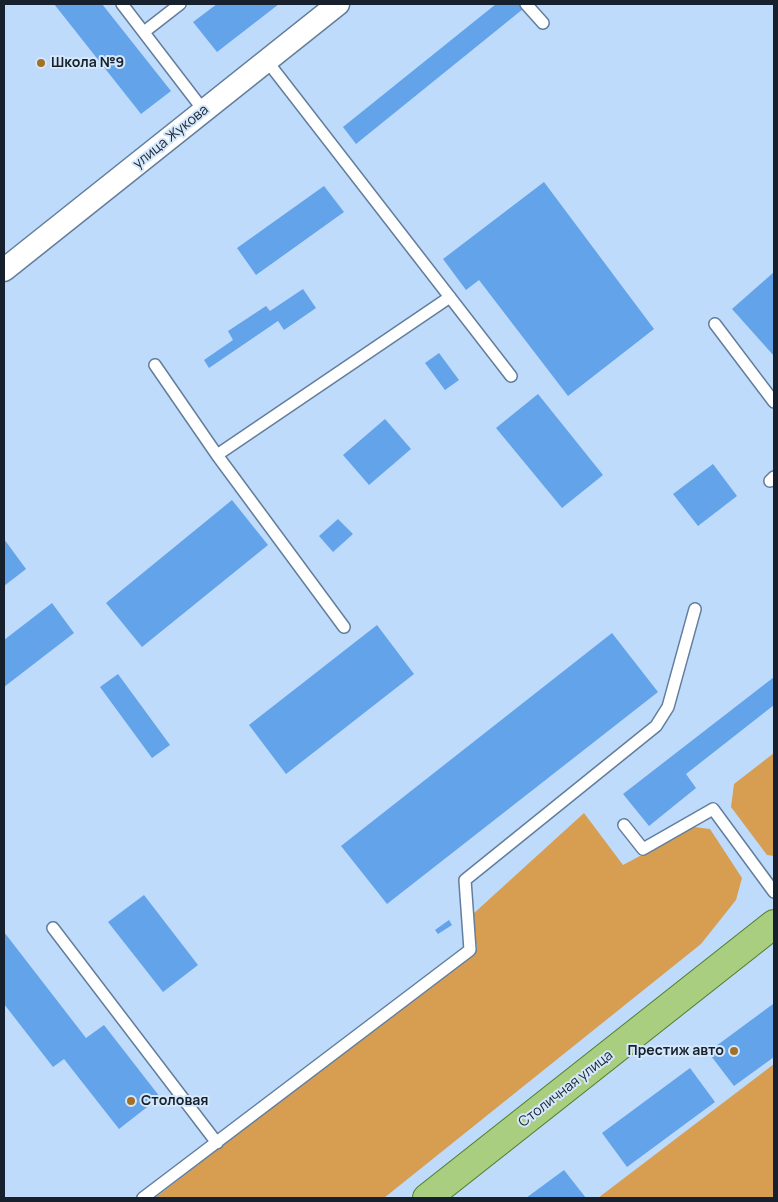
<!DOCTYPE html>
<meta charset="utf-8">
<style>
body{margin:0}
#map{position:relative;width:778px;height:1202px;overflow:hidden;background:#bedbfc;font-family:Manrope,sans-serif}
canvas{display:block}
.frame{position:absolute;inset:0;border:5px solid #16212d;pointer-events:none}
</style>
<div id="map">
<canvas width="778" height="1202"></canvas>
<div class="frame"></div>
</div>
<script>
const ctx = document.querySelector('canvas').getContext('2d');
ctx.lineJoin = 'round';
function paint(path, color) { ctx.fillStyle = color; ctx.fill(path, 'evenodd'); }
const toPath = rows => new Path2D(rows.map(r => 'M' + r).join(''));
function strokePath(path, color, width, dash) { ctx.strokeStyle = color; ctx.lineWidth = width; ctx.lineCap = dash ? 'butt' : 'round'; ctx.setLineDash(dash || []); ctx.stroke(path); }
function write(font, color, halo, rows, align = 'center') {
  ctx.font = font + ' Manrope,sans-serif'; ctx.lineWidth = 4; ctx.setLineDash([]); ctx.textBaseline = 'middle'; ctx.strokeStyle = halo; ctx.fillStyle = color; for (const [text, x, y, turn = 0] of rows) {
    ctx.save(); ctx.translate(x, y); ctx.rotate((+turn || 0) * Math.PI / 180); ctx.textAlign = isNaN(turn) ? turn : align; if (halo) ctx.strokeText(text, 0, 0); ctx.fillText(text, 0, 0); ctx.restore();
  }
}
paint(toPath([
 [774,753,774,856,767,855,731,807,734,784],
 [584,813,623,865,694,827,710,829,742,878,736,900,701,944,384,1198,155,1198,477,949,473,914],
 [774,1064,774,1198,598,1198]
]), '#d79e52');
paint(toPath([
 [54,4,102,4,171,91,141,114],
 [217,4,279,4,217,52,193,22],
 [496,4,519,4,523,9,356,144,343,127],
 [544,182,654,329,568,396,479,280,466,290,443,259],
 [324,186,344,212,256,275,237,248],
 [774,272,774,356,732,309],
 [303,289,316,308,284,330,278,321,209,368,204,360,233,340,228,331,266,306,270,311],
 [439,353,459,380,445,390,425,363],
 [538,394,603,475,562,508,496,428],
 [385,419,411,449,369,485,343,455],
 [713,464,737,496,698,526,673,494],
 [232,500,268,545,142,647,106,603],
 [338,519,353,534,333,552,319,536],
 [4,539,26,569,4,586],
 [52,603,74,633,4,687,4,640],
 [377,625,414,674,286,774,249,725],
 [612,633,658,692,387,904,341,846],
 [118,674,170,745,152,758,100,687],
 [774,677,774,705,686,774,696,788,649,826,623,794],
 [144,895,198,965,163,992,108,922],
 [449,920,452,925,438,934,435,930],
 [4,932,86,1038,104,1025,160,1097,119,1129,64,1059,53,1067,4,1004],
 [773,1004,774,1006,774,1057,734,1086,708,1052],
 [690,1068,715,1102,627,1167,602,1133],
 [564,1170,586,1198,526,1198]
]), '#63a3e9');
const lane = toPath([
 [122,4,204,111],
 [526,4,543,23],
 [144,32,180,4],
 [267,61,511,376],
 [715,324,774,402],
 [155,365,217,455,344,627],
 [217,455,450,297],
 [770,481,774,477],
 [624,825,643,849,713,809,774,892],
 [53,928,217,1143],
 [143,1198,470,950,465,880,656,726,668,707,695,609]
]);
const street = toPath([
 [4,270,338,4]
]);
const primary = toPath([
 [427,1198,774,924]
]);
strokePath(lane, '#637e9c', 14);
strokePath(street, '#637e9c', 25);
strokePath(primary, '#507d2c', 30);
strokePath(lane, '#fff', 11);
strokePath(street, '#fff', 22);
strokePath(primary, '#a9ce80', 28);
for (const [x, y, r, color] of [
 [41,63,5,"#a37027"],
 [734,1051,5,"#a37027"],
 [131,1101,5,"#a37027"]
]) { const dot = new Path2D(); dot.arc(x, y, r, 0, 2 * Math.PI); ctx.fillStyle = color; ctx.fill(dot); strokePath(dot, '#d5e7fb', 2); }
write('bold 14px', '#16212d', '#d5e7fb', [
 ["Школа №9",51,63],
 ["Престиж авто",724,1051,"right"],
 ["Столовая",141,1101]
], 'left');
write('14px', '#16212d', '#d5e7fb', [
 ["улица Жукова",171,137,-39],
 ["Столичная улица",566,1089,-38]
]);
</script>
